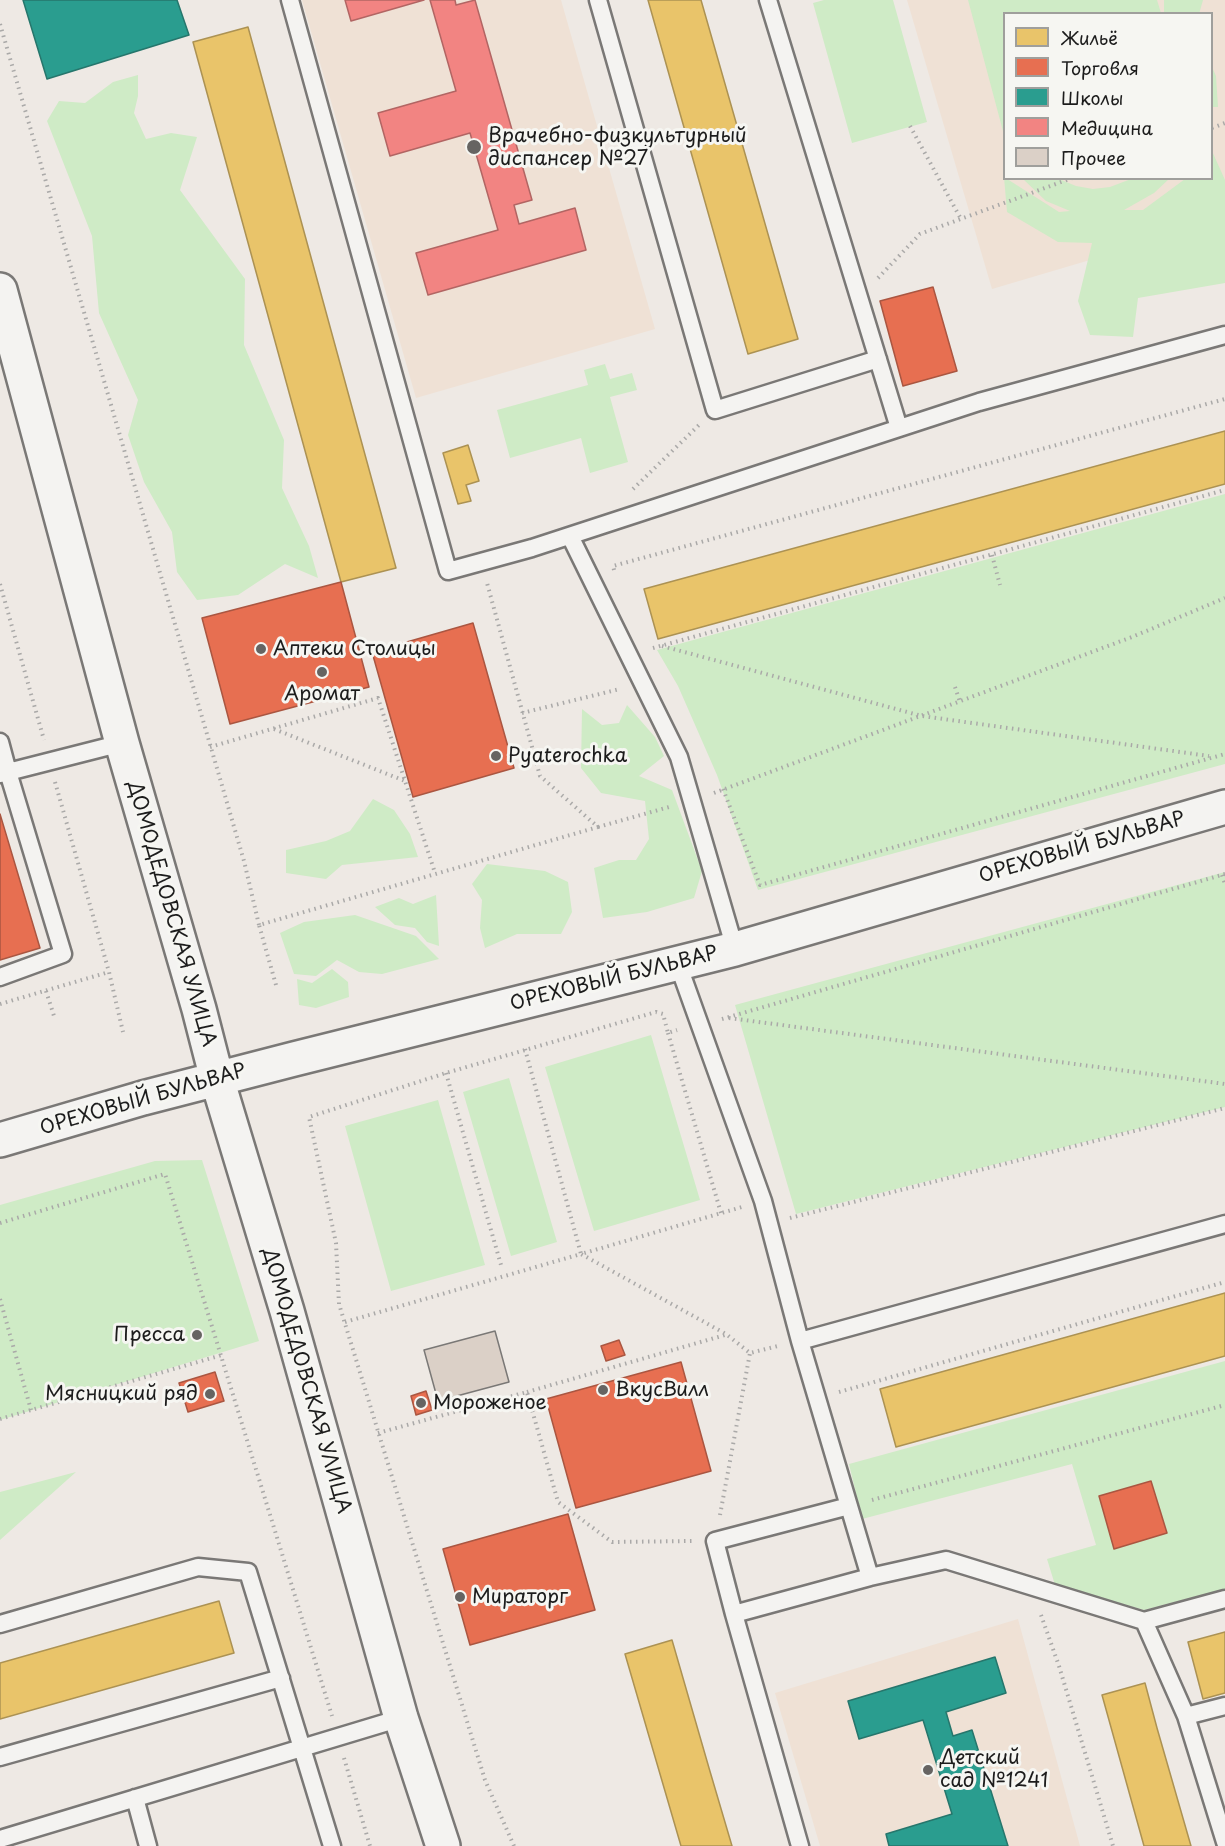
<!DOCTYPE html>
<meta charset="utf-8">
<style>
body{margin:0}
#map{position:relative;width:1225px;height:1846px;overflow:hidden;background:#eee9e4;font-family:"Playpen Sans",sans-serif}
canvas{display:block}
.legend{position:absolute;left:1003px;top:12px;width:210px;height:168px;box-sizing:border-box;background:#f6f6f2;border:2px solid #9f9f9c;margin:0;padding:8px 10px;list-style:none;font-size:18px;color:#1c1c1c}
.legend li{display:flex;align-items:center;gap:12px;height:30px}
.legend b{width:30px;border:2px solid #9f9f9c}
</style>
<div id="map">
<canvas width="1225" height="1846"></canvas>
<ul class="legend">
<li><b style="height:16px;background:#e9c46a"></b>Жильё</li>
<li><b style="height:16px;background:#e76f51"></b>Торговля</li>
<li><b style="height:16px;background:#2a9d8f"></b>Школы</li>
<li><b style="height:16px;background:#f28482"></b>Медицина</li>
<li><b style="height:16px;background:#dbd0c7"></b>Прочее</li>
</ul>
</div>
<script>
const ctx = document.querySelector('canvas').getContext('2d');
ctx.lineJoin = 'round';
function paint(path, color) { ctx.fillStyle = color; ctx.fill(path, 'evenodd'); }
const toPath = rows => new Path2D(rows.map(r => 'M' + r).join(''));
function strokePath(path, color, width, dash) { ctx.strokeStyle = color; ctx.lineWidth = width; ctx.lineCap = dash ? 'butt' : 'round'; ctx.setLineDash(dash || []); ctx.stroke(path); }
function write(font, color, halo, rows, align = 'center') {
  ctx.font = font + ' "Playpen Sans",sans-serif'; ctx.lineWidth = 6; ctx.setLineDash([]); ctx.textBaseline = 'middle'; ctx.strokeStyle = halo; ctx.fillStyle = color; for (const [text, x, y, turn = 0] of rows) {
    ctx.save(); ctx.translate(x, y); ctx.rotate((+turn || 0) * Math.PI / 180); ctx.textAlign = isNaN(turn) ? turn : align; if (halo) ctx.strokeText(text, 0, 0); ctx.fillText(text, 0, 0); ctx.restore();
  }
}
paint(toPath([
 [302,0,561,0,655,329,416,398],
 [907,0,1225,0,1225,220,992,289],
 [1004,14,1212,14,1212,178,1004,178],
 [1018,1619,1080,1846,820,1846,775,1693]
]), '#efe1d5');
paint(toPath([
 [824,0,893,0,927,122,852,143,813,3],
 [968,0,1157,0,1161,13,1004,14,1004,135],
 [1164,0,1203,0,1199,14,1164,13],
 [1212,67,1216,76,1218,107,1212,107],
 [138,75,138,96,134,113,146,139,171,133,197,137,180,190,245,279,244,345,284,440,282,488,309,546,318,578,285,564,238,595,197,600,177,572,172,532,144,482,128,435,138,400,99,313,92,236,47,121,59,101,85,103,113,82],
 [1212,151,1225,180,1225,283,1138,298,1133,337,1090,335,1078,301,1092,243,1058,242,1007,212,1004,177,1059,212,1070,211,1046,201,1023,179,1059,179,1076,186,1093,189,1110,187,1131,179,1169,179,1154,193,1124,210,1143,210,1185,179,1212,178],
 [605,364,610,379,632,373,637,390,610,397,628,462,590,473,581,438,510,458,497,410,588,385,584,370],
 [1225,494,1225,764,758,890,717,775,678,686,657,650],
 [627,705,655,737,664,756,639,776,672,790,702,871,694,898,647,912,603,918,594,868,619,860,636,860,649,839,645,801,601,793,581,768,582,709,602,725,619,723],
 [373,799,394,810,410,834,418,857,342,865,326,879,286,873,286,850,326,841,350,831],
 [487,864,545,871,568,882,572,912,561,934,517,934,485,948,480,928,482,900,472,884],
 [1225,872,1225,1107,796,1214,735,1005],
 [436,895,439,946,427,942,415,928,395,925,375,907,399,898,413,904],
 [355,915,416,936,439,959,382,974,359,972,337,960,316,976,294,974,280,933,304,922],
 [332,969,348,982,349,997,316,1008,299,1005,297,979,312,983],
 [651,1035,700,1200,594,1231,545,1067],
 [509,1078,557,1242,511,1256,463,1092],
 [438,1100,485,1265,391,1291,345,1126],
 [202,1160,259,1341,0,1420,0,1205,155,1161],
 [1225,1361,1225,1589,1144,1610,1055,1585,1047,1559,1096,1545,1072,1464,862,1519,849,1464],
 [76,1472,0,1540,0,1492]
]), '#cfebc6');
const homes = toPath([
 [648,0,701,0,798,339,748,354,648,0],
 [248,27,396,568,341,582,193,42,248,27],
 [1225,431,1225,484,658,639,644,589,1225,431],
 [468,445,479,481,466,485,471,501,458,504,443,453,468,445],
 [1225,1293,1225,1356,896,1447,880,1389,1225,1293],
 [219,1601,234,1653,0,1719,0,1663,219,1601],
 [1225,1632,1225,1693,1203,1699,1188,1642,1225,1632],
 [672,1640,709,1768,732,1846,681,1846,625,1654,672,1640],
 [1145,1683,1157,1728,1191,1846,1144,1846,1102,1695,1145,1683]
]);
paint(homes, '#e9c46a');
strokePath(homes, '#ac9253', 1.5);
const shops = toPath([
 [933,287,957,371,903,386,880,301,933,287],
 [341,582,369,687,230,724,202,618,341,582],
 [473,623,514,768,413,797,372,652,473,623],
 [0,814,40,948,0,960,0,814],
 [619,1340,625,1355,606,1361,601,1346,619,1340],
 [681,1362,711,1471,576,1508,546,1399,681,1362],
 [215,1372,224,1401,188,1412,179,1383,215,1372],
 [426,1391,432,1410,416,1415,411,1396,426,1391],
 [1151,1481,1167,1533,1114,1549,1099,1496,1151,1481],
 [568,1514,595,1610,470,1645,443,1549,568,1514]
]);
paint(shops, '#e76f51');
strokePath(shops, '#aa5641', 1.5);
const schools = toPath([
 [23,0,177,0,189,35,47,79,23,0],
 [995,1657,1006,1693,946,1712,953,1736,972,1730,1008,1846,889,1846,886,1834,952,1814,923,1720,859,1739,848,1701,995,1657]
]);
paint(schools, '#2a9d8f');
strokePath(schools, '#26766c', 1.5);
const health = toPath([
 [345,0,424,0,351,21,345,0],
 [430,0,455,0,456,5,475,0,532,200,514,205,519,224,575,208,586,250,428,295,416,253,498,230,470,133,390,156,378,113,456,91,430,0]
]);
paint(health, '#f28482');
strokePath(health, '#b26563', 1.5);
const building = toPath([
 [495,1331,509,1382,438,1401,424,1350,495,1331]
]);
paint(building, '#dbd0c7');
strokePath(building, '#7a7876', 1.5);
const lane = toPath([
 [290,0,448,571,532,548,979,402,1225,335],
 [598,0,715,410,878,359],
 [768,0,899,428],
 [570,536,679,757,735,949],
 [0,742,8,772,0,774],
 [678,964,763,1201,800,1341,1225,1224],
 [0,977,63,954,8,772,122,743],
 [800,1341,870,1577,734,1614,800,1846],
 [870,1577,946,1560,1144,1621,1186,1716,1225,1842],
 [734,1614,715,1541,849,1506],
 [1144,1621,1225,1599],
 [0,1624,198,1567,248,1572,332,1846],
 [1186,1716,1225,1706],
 [0,1757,281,1678],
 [135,1798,148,1846],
 [0,1839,401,1718]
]);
const secondary = toPath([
 [0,290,122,743,199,1009,217,1079,287,1311,401,1718,443,1846],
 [0,1140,143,1098,294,1059,735,949,1225,807]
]);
strokePath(lane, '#7a7876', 21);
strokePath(secondary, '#7a7876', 38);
strokePath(toPath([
 [0,24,244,861,259,925],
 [910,126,961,219],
 [1212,128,1225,123],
 [878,278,920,234,1072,178],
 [633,489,699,425],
 [992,555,1000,585],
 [614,570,613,566,1225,399],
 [0,584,44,740],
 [662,646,922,716,1209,756],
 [653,648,1225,490],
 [955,687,960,702],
 [522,713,620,689],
 [274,729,405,781],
 [210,747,378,698,435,873],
 [55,782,109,972],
 [723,789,760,885,1225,754],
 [714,793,1132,637,1225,598],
 [598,827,669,807],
 [1222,875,1225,884],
 [276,985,259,925,598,827,540,776,487,583],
 [46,991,54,1016],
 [0,1004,109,972,123,1032],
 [729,1018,1225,1084],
 [722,1019,1225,874],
 [668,1033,721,1213],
 [525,1049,581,1254,742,1207],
 [446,1073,501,1265],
 [790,1218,1225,1108],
 [0,1223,165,1174,332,1716],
 [0,1299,31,1410],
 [345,1322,581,1254,726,1334,750,1353,778,1346],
 [527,1392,725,1335],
 [839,1392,1225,1282],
 [0,1419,222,1355],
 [378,1433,527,1392,558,1502,612,1542,692,1541],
 [872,1500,1225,1405],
 [720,1515,750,1353],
 [1041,1615,1059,1666,1113,1846],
 [344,1758,370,1846],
 [514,1846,485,1780,339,1304,336,1243,309,1117,446,1073,656,1012,663,1014,668,1033,677,1030]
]), '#aaa9a8', 4, [1.5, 4.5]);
strokePath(lane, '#f4f3f1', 16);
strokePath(secondary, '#f4f3f1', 33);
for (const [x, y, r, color] of [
 [474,147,8,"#666462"],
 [261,649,6,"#666462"],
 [322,672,6,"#666462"],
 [496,756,6,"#666462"],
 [197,1335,6,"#666462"],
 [603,1390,6,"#666462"],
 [210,1394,6,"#666462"],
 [421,1403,6,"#666462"],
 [460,1597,6,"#666462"],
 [928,1770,6,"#666462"]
]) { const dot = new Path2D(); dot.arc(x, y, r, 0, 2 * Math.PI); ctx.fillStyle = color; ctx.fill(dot); strokePath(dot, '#f6f6f2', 2); }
write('20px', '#1c1c1c', '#f6f6f2', [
 ["Врачебно-физкультурный",488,136],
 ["диспансер №27",488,159],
 ["Аптеки Столицы",273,649],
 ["Аромат",322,694,"center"],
 ["Pyaterochka",508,756],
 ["Пресса",185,1335,"right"],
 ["ВкусВилл",615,1390],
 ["Мясницкий ряд",198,1394,"right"],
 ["Мороженое",433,1403],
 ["Мираторг",472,1597],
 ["Детский",940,1758],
 ["сад №1241",940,1781]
], 'left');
write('20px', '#1c1c1c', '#f6f6f2', [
 ["ОРЕХОВЫЙ БУЛЬВАР",1082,848,-16],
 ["ДОМОДЕДОВСКАЯ УЛИЦА",171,914,74],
 ["ОРЕХОВЫЙ БУЛЬВАР",614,979,-14],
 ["ОРЕХОВЫЙ БУЛЬВАР",143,1100,-16],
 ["ДОМОДЕДОВСКАЯ УЛИЦА",306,1381,74]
]);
</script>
